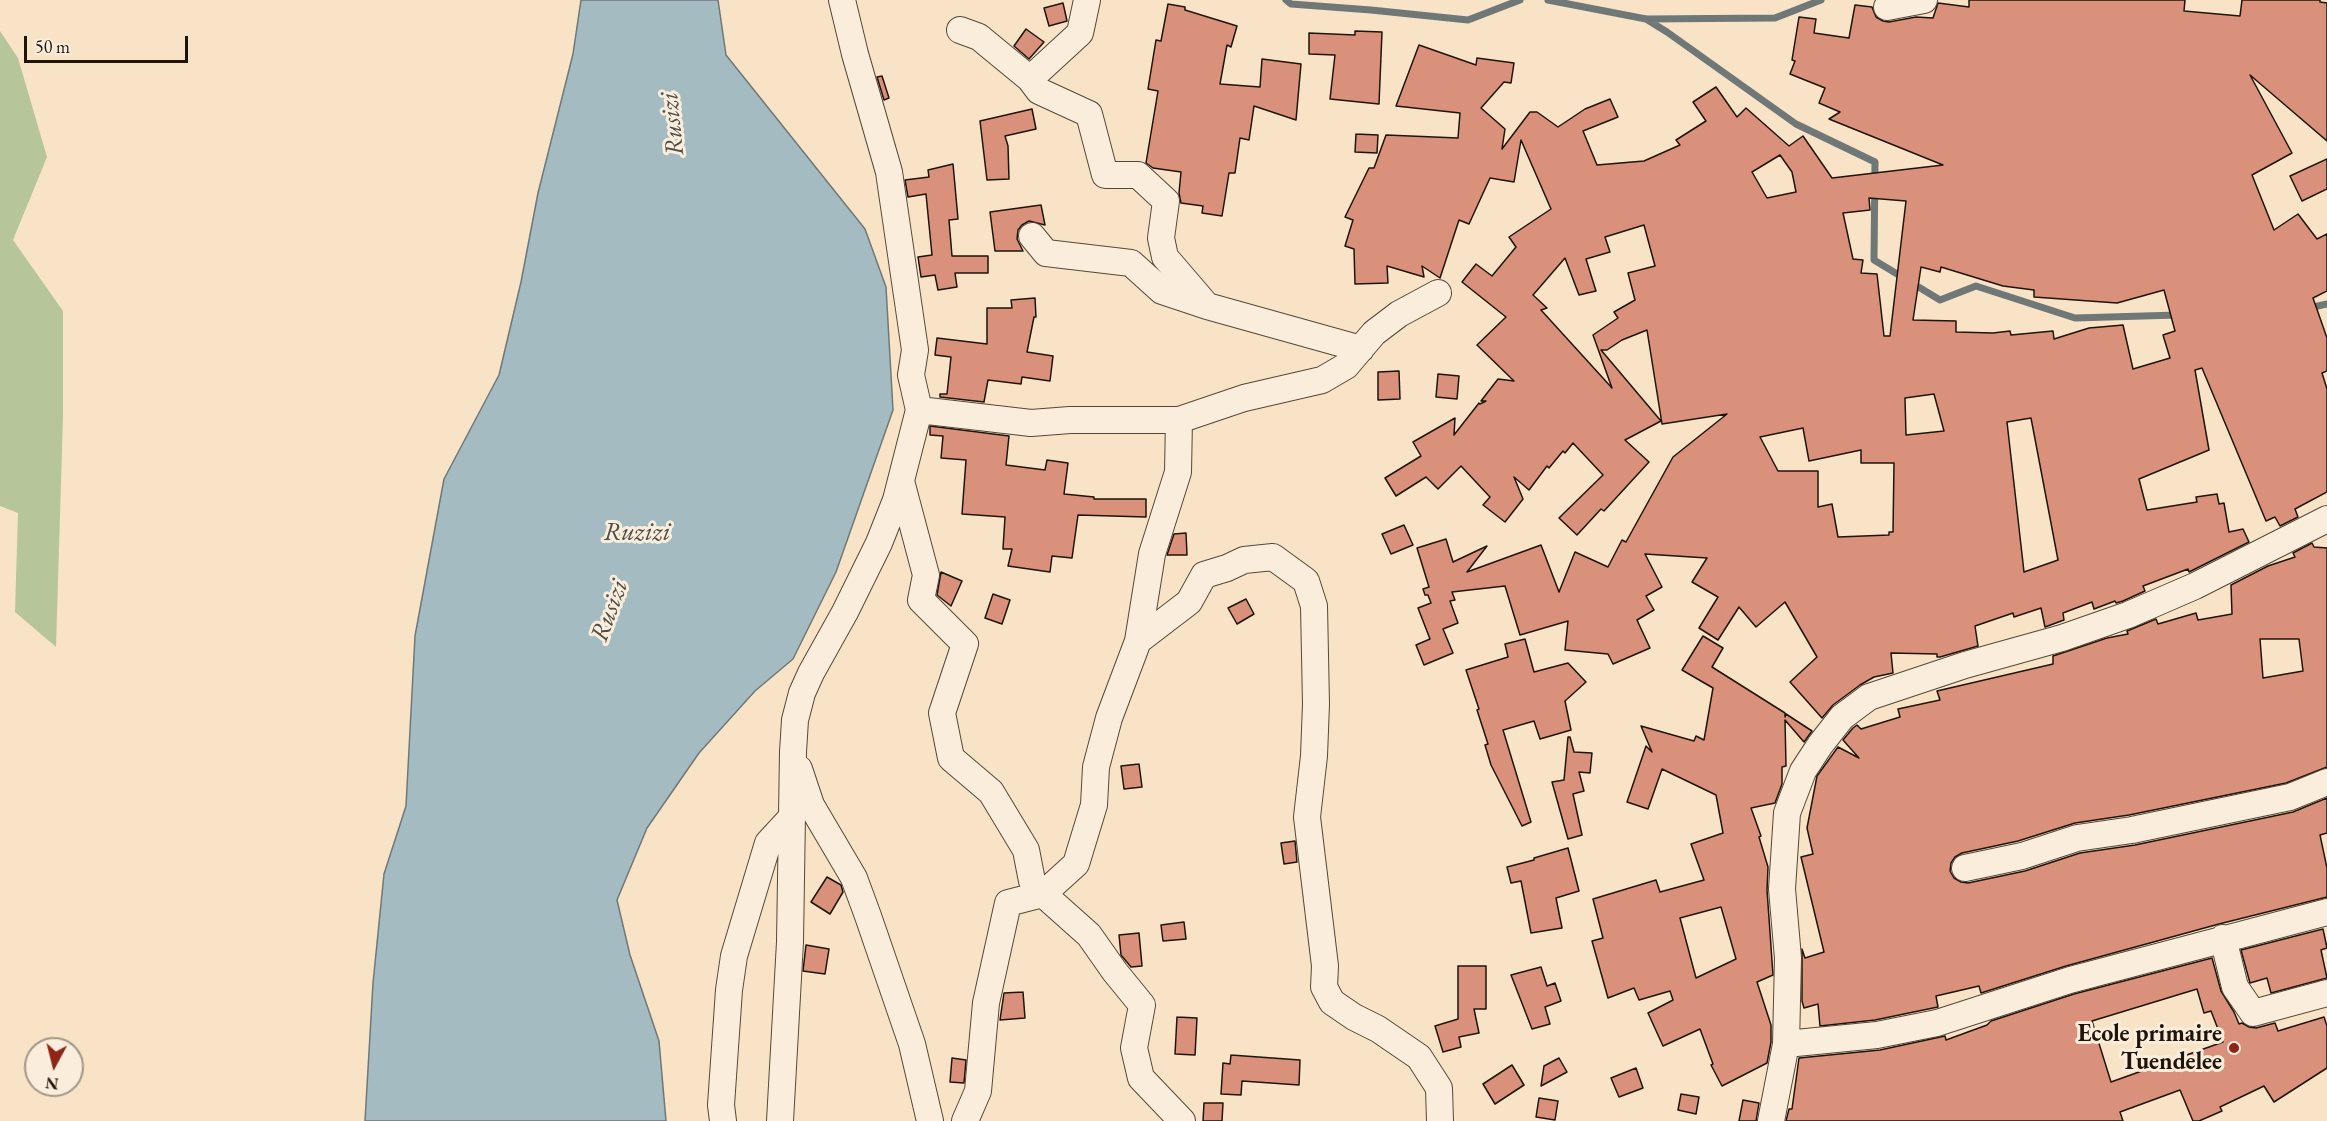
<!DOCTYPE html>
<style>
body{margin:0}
#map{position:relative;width:2327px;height:1121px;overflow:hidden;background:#f8e3c7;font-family:"EB Garamond",serif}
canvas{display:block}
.north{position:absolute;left:24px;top:1037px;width:60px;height:60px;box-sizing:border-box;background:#faeddb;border:2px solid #a29687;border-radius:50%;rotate:187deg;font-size:16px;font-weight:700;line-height:24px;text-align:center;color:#1f1409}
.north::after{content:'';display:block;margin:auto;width:21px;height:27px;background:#8f2418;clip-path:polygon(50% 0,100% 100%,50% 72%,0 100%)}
.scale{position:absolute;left:24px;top:36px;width:164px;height:27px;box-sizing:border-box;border:3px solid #1f1409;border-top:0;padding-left:8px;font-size:18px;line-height:21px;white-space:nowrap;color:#1f1409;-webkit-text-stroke:4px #faeddb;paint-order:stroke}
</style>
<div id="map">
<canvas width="2327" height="1121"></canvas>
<div class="north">N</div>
<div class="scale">50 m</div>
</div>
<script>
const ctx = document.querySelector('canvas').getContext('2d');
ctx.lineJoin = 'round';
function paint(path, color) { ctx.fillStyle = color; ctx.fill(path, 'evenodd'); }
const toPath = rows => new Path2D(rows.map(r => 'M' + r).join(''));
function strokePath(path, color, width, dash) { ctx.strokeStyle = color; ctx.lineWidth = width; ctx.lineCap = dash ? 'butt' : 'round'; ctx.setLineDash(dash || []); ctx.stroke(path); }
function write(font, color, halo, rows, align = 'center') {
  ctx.font = font + ' "EB Garamond",serif'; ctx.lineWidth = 6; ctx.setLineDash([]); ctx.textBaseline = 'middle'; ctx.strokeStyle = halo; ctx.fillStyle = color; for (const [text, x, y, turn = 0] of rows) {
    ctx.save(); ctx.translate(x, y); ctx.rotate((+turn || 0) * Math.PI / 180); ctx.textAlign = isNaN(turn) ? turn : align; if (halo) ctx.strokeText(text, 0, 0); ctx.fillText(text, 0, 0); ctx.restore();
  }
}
paint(toPath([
 [0,31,18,58,47,157,13,240,63,311,63,417,56,647,15,612,18,513,0,506]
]), '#b7c59a');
const water = toPath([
 [581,0,718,0,726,55,865,229,886,287,893,410,836,572,793,659,755,691,699,753,647,828,617,900,630,955,659,1041,666,1121,365,1121,373,983,384,874,406,806,415,636,444,479,499,375,521,282,538,193,573,54,581,0]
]);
paint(water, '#a4bbc1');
strokePath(water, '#6f7877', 1.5);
strokePath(toPath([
 [1286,0,1291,4,1371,10,1468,20,1520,0],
 [1548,0,1646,19,1775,18,1821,0],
 [1646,19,1667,32,1796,124,1875,162,1874,260,1940,300,1976,286,2075,318,2178,315],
 [2309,308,2327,304]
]), '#6f7877', 7);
const building = toPath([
 [1969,0,2185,0,2184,11,2240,16,2242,0,2320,0,2320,2,2327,3,2327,141,2250,75,2292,153,2252,175,2274,230,2298,214,2317,239,2327,234,2327,291,2313,298,2327,338,2327,371,2322,373,2327,389,2327,492,2295,509,2298,517,2280,526,2275,517,2266,521,2202,368,2195,370,2209,450,2139,479,2147,510,2197,502,2196,497,2217,494,2219,504,2224,503,2229,532,2243,529,2249,542,2189,572,2188,569,2143,586,2145,591,2123,601,2116,603,2115,601,2094,609,2092,602,2063,613,2064,620,2045,627,2041,608,2014,617,2013,613,1975,626,1978,646,1940,657,1937,657,1937,654,1891,653,1893,673,1874,677,1860,685,1833,705,1822,718,1790,682,1817,657,1785,602,1756,627,1739,607,1718,640,1699,628,1718,597,1692,582,1707,558,1645,554,1662,587,1646,596,1654,610,1637,620,1650,648,1613,664,1608,654,1565,650,1568,621,1520,635,1505,586,1452,592,1455,600,1450,601,1458,623,1443,629,1453,653,1424,665,1416,645,1430,639,1418,608,1431,603,1428,595,1425,595,1423,589,1429,587,1417,548,1446,539,1453,562,1487,546,1467,572,1541,545,1559,592,1575,552,1608,567,1622,540,1626,542,1673,457,1727,414,1662,424,1647,330,1622,340,1607,350,1601,350,1661,421,1625,440,1649,462,1604,511,1601,509,1577,535,1559,518,1603,475,1573,443,1565,453,1563,451,1549,468,1547,466,1529,490,1514,477,1523,499,1505,522,1483,505,1490,497,1461,466,1438,489,1426,477,1396,496,1385,478,1421,456,1413,442,1455,418,1454,435,1479,403,1480,404,1486,401,1481,401,1498,379,1514,381,1477,345,1506,317,1462,282,1476,264,1492,276,1516,247,1509,237,1551,209,1521,140,1514,182,1490,178,1469,224,1459,220,1440,278,1422,266,1424,277,1387,266,1388,283,1355,284,1354,249,1345,246,1353,220,1345,217,1369,168,1374,168,1386,135,1458,138,1460,113,1396,106,1419,45,1476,65,1477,58,1514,63,1511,83,1504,82,1481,108,1505,129,1502,149,1530,112,1537,112,1558,127,1585,109,1610,99,1618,117,1583,131,1597,165,1644,161,1680,145,1676,140,1706,121,1693,102,1716,87,1737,117,1746,108,1789,146,1803,136,1832,178,1943,165,1829,119,1840,112,1819,103,1825,88,1790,74,1795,61,1792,60,1799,17,1816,19,1814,33,1849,38,1855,5,1872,7,1876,17,1883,21,1889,22,1916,17,1933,18,1938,3,1969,7,1969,0],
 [1780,155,1792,172,1796,192,1767,198,1752,172,1780,155],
 [1869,198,1906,201,1890,336,1884,336,1877,274,1861,273,1863,260,1853,259,1843,213,1870,210,1869,198],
 [1644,225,1655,266,1628,273,1635,300,1614,312,1618,318,1593,335,1612,388,1541,310,1547,308,1533,295,1565,258,1579,295,1596,291,1586,259,1610,252,1605,237,1644,225],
 [1921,267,1940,272,1941,267,2003,286,2034,290,2034,297,2117,303,2164,290,2175,331,2163,335,2170,358,2133,369,2123,325,2089,328,2054,339,2053,331,2011,335,2010,331,1993,333,1956,332,1956,321,1913,320,1921,267],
 [1934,394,1944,431,1906,435,1905,398,1934,394],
 [2031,418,2058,560,2024,572,2007,422,2031,418],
 [1803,428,1809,461,1861,450,1861,463,1894,463,1893,532,1889,532,1889,535,1838,537,1832,504,1818,507,1818,471,1778,471,1760,437,1803,428],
 [1063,3,1067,21,1049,26,1044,8,1063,3],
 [1168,4,1185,7,1185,10,1237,26,1231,47,1227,45,1220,84,1260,87,1262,59,1301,64,1296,120,1254,106,1249,140,1240,138,1235,173,1229,173,1222,216,1202,213,1203,206,1181,203,1179,193,1181,172,1153,168,1146,163,1158,91,1148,89,1156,40,1161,41,1168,4],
 [1026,29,1044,42,1029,59,1014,46,1026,29],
 [1355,31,1382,32,1379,104,1330,99,1335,55,1309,54,1309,33,1355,35,1355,31],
 [882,76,889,98,884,100,877,77,882,76],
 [1032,109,1036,129,1005,136,1008,146,1009,179,987,180,980,121,1032,109],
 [1356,134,1378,135,1377,153,1355,152,1356,134],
 [2327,159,2327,189,2302,201,2290,176,2327,159],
 [953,164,958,219,949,220,952,256,988,256,988,273,955,273,957,287,938,290,935,275,921,277,918,257,932,255,926,194,908,197,905,180,929,177,928,170,953,164],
 [1041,205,1045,225,1029,221,1022,225,1018,230,1017,239,1023,251,995,251,990,212,1041,205],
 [1035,298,1036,317,1034,317,1027,352,1053,356,1050,381,1022,377,1021,384,988,380,984,402,940,397,940,394,947,394,951,357,935,355,937,338,987,344,987,308,1012,308,1011,300,1035,298],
 [1399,371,1400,399,1378,400,1378,372,1399,371],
 [1438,374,1459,376,1457,399,1436,397,1438,374],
 [930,426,1009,436,1006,465,1045,470,1047,460,1068,463,1064,494,1094,497,1094,499,1146,499,1146,517,1078,515,1072,558,1052,556,1050,572,1008,566,1012,549,1003,549,1005,517,962,514,966,460,941,458,943,436,930,435,930,426],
 [1404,525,1413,545,1391,554,1382,534,1404,525],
 [1186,533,1187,555,1167,555,1174,534,1186,533],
 [2312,543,2314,547,2327,548,2327,767,2286,783,2129,815,2075,823,2018,841,1962,853,1955,857,1951,863,1950,871,1954,878,1961,882,1968,883,2025,871,2080,853,2135,845,2293,812,2327,798,2327,833,2320,835,2327,868,2327,897,2219,924,2066,966,1981,993,1979,986,1936,996,1938,1007,1933,1008,1875,1020,1820,1026,1818,1004,1804,1008,1802,1001,1802,949,1805,958,1824,952,1801,857,1813,854,1807,828,1817,776,1838,747,1859,758,1843,740,1853,728,1857,725,1861,729,1900,717,1898,709,1940,700,1937,691,2053,664,2053,656,2107,638,2128,634,2127,631,2156,619,2158,624,2196,613,2198,620,2232,614,2231,585,2268,566,2295,557,2293,553,2312,543],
 [2260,639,2299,639,2303,671,2263,678,2260,639],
 [941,572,962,581,951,606,937,595,941,572],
 [993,594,1010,600,1002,624,985,618,993,594],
 [1246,599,1254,614,1237,624,1228,608,1246,599],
 [1703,636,1723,648,1712,667,1785,713,1785,717,1786,714,1812,731,1804,742,1785,720,1786,766,1782,767,1782,784,1775,803,1751,808,1761,836,1759,837,1768,867,1767,890,1773,975,1757,982,1771,1025,1771,1042,1767,1063,1722,1086,1711,1065,1713,1064,1700,1029,1663,1046,1648,1013,1673,1000,1670,991,1639,1000,1634,988,1608,998,1592,941,1603,938,1593,899,1656,880,1660,892,1704,880,1691,844,1723,833,1716,795,1662,769,1648,809,1627,802,1646,746,1652,752,1641,726,1694,741,1696,736,1704,740,1713,688,1682,670,1703,636],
 [1721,907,1736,959,1696,978,1680,918,1721,907],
 [1525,639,1534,672,1568,663,1586,682,1565,701,1571,730,1540,739,1534,721,1503,730,1531,822,1522,826,1491,765,1485,745,1488,744,1477,710,1479,709,1466,670,1508,657,1505,644,1525,639],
 [1568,737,1570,737,1574,752,1592,753,1590,773,1579,772,1584,791,1573,794,1582,835,1568,839,1552,782,1564,780,1568,737],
 [1139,764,1142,787,1124,789,1121,766,1139,764],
 [1295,841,1297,862,1284,864,1281,843,1295,841],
 [1568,848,1579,891,1556,898,1562,928,1531,933,1521,881,1511,883,1507,867,1534,860,1534,858,1568,848],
 [827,877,841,885,843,892,830,914,811,902,827,877],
 [1184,922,1186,939,1163,941,1161,925,1184,922],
 [2323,929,2327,948,2321,950,2327,978,2271,993,2267,978,2250,983,2241,950,2323,929],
 [1139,933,1142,966,1131,967,1121,955,1119,935,1139,933],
 [806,945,829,949,825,974,803,971,806,945],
 [2212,958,2221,991,2234,1012,2239,1024,2242,1023,2249,1027,2256,1028,2275,1023,2278,1031,2324,1017,2327,1026,2327,1068,2274,1102,2264,1086,2220,1107,2222,1111,2199,1121,2193,1121,2180,1090,2120,1112,2123,1121,1786,1121,1789,1109,1792,1109,1799,1058,1880,1050,1945,1036,1946,1040,1987,1025,1991,1021,2074,994,2212,958],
 [2197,989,2204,1013,2211,1011,2223,1042,2111,1082,2092,1021,2197,989],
 [1458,966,1486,966,1486,1009,1474,1009,1479,1033,1459,1037,1461,1047,1443,1052,1435,1026,1458,1019,1458,966],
 [1541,967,1547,986,1555,983,1561,1001,1545,1007,1550,1024,1532,1029,1511,975,1541,967],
 [1023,992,1025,1018,1000,1020,1004,993,1023,992],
 [1177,1017,1197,1018,1195,1055,1175,1054,1177,1017],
 [1231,1055,1300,1060,1299,1085,1242,1081,1241,1095,1221,1094,1223,1063,1230,1064,1231,1055],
 [952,1058,966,1060,964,1083,950,1082,952,1058],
 [1559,1058,1567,1072,1541,1086,1544,1066,1559,1058],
 [1512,1065,1524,1085,1495,1104,1483,1084,1512,1065],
 [1636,1068,1643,1088,1619,1097,1611,1078,1636,1068],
 [1681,1094,1699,1097,1696,1114,1678,1110,1681,1094],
 [1539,1098,1558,1101,1555,1120,1536,1117,1539,1098],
 [1743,1100,1759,1103,1756,1121,1739,1121,1743,1100],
 [1204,1103,1223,1103,1222,1121,1203,1121,1204,1103]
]);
paint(building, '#d9917b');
strokePath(building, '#1f1409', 1.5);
const minor = toPath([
 [1887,7,1924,0],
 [960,30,979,37,1030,79,1039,91,1089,114,1105,175,1138,175,1166,201,1161,238,1165,257,1207,306,1361,349],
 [1030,79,1080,33,1087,0],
 [1032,236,1046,253,1131,263,1162,291,1207,306],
 [919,410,1031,423,1070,420,1179,420],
 [901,481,926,575,921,600,965,644,942,713,951,758,991,792,1026,850,1032,881,1043,894,1089,935,1115,972,1142,1005,1134,1048,1141,1078,1182,1121],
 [1138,641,1189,602,1204,575,1227,568,1244,560,1273,557,1306,581,1314,606,1316,704,1314,756,1307,817,1325,966,1324,987,1332,1002,1354,1017,1378,1029,1419,1057,1439,1088,1440,1121],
 [799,769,811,805,854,878,868,916,912,1044,930,1121],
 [1965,868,2022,856,2077,838,2132,830,2290,797,2327,782],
 [2223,938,2235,987,2253,1013,2327,993],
 [1786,1044,1877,1035,1937,1023,2070,980,2327,912],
 [723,1121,721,1105,729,990,734,956,768,843,792,817],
 [780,1121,790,942,793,752,795,720,802,693,811,673,845,612,879,543,896,500,919,410,911,375,915,350,889,172,855,54,842,0],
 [965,1121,978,1091,986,1003,1008,903,1043,894,1076,864,1094,805,1096,767,1109,718,1138,641,1152,554,1178,472,1179,420,1244,398,1322,380,1346,366,1374,333,1399,314,1438,293],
 [1771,1121,1786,1044,1788,958,1782,889,1787,813,1803,771,1820,745,1842,717,1869,697,1965,665,2062,638,2128,615,2195,586,2327,519]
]);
strokePath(minor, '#554838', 28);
strokePath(minor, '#faeddb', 26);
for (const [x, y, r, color] of [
 [2234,1048,6,"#8f2418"]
]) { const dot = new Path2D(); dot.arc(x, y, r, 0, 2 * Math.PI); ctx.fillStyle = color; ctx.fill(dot); strokePath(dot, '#faeddb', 2); }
write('bold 24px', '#1f1409', '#faeddb', [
 ["Ecole primaire",2222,1034],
 ["Tuendelee",2222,1062]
], 'right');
write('italic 26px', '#4e4e49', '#faeddb', [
 ["Rusizi",673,124,-96],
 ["Ruzizi",637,533],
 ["Rusizi",610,611,-70]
]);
</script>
